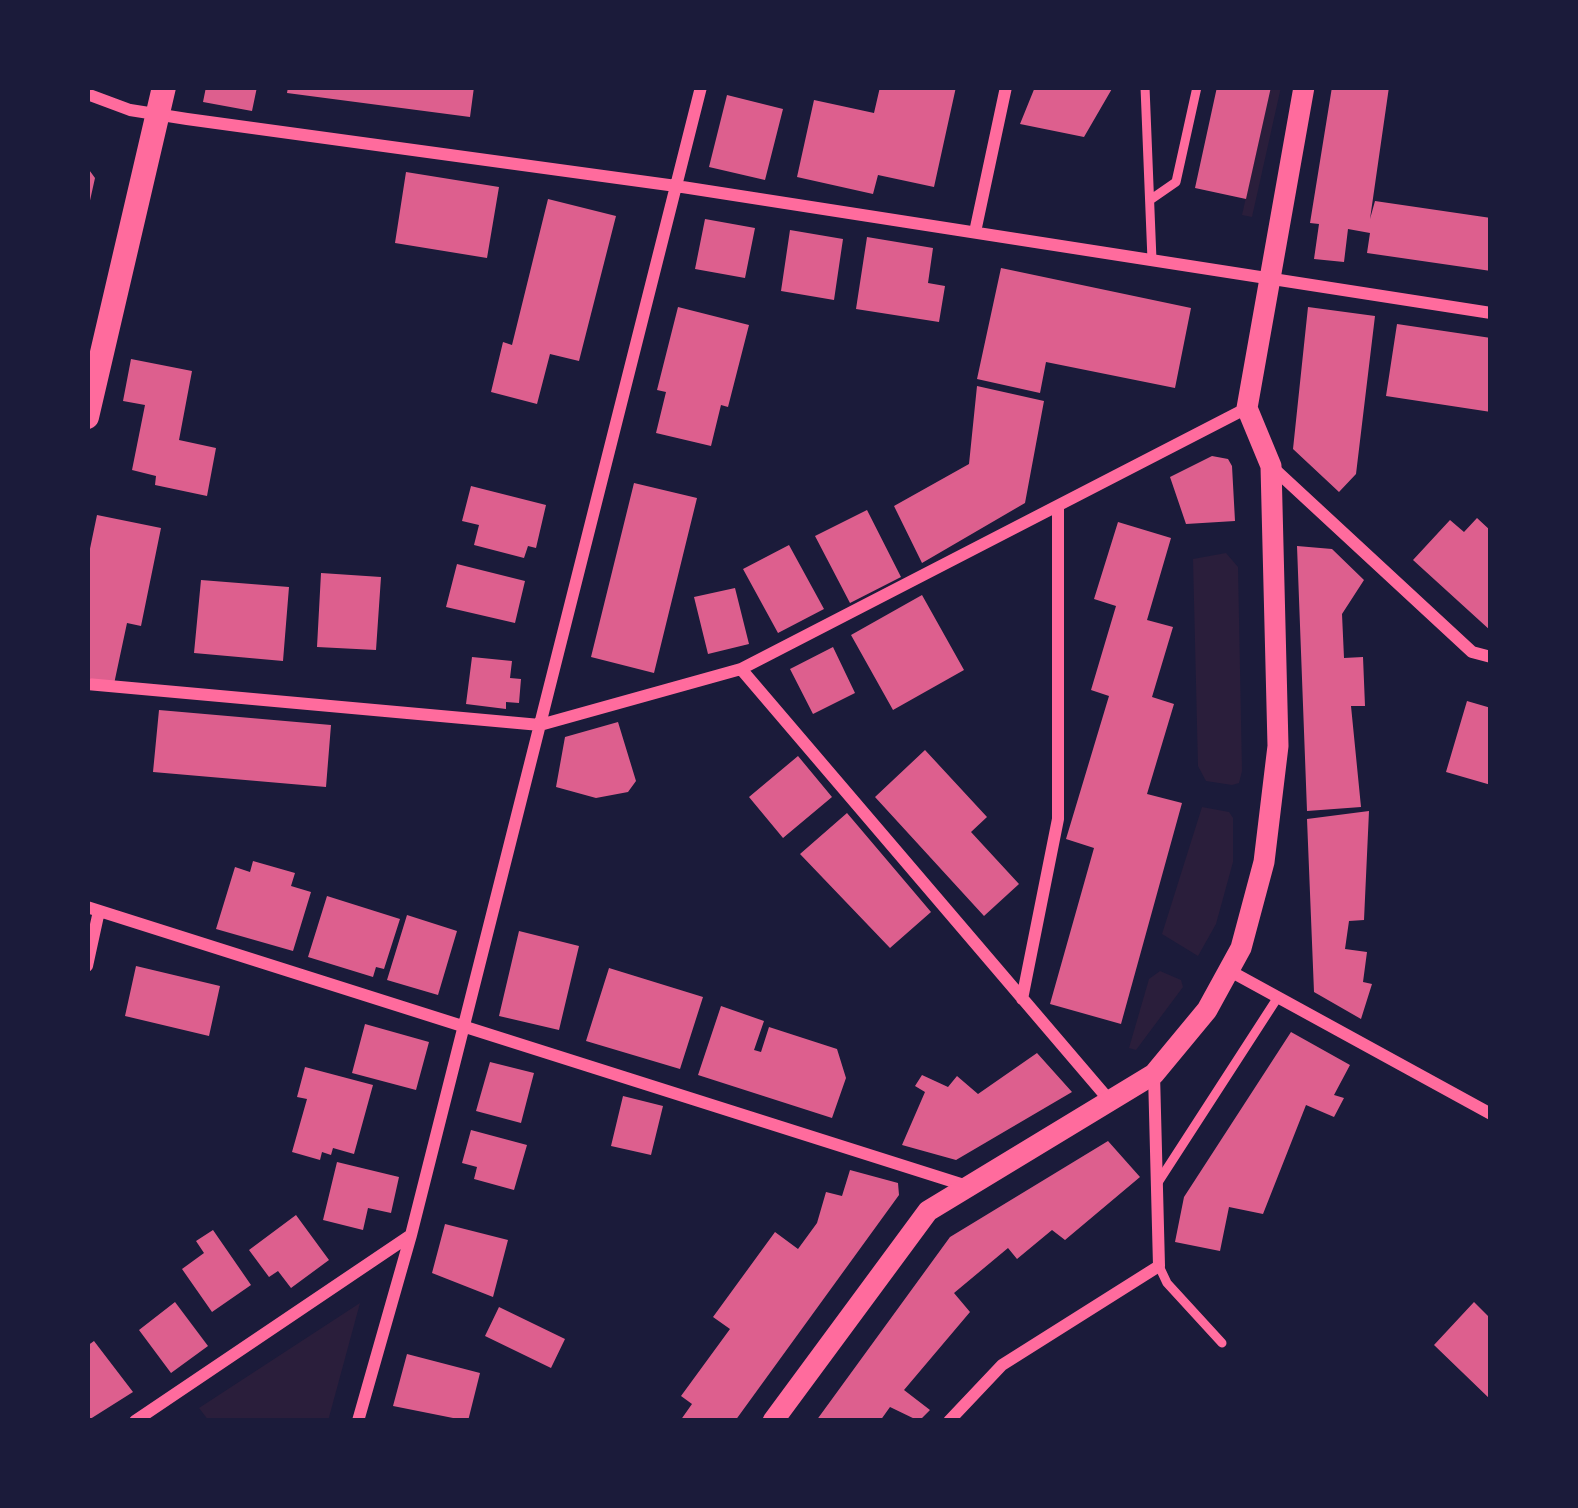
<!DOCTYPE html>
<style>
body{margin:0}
#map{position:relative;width:1578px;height:1508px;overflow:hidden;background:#1b1b3a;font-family:"DM Sans",sans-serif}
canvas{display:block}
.frame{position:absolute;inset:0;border:90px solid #1b1b3a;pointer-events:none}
</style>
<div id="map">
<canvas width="1578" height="1508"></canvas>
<div class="frame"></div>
</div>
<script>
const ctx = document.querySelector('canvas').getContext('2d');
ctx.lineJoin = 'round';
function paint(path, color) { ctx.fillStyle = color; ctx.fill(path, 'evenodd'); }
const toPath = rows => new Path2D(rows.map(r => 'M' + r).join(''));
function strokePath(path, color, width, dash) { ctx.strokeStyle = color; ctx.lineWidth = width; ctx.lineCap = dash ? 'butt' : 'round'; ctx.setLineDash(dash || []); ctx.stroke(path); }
paint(toPath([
 [1271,87,1281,87,1252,217,1242,215],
 [1226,553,1238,567,1242,771,1239,783,1232,785,1206,781,1198,766,1193,559],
 [1202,807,1229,812,1233,818,1233,862,1216,924,1198,956,1162,934],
 [1160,971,1181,980,1183,987,1136,1050,1129,1048,1149,979],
 [360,1303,328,1421,209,1421,199,1408]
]), '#2a1e3b');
paint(toPath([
 [206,87,257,87,252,111,203,102],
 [288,87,474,87,470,117,287,93],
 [880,87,956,87,934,187,878,175,873,194,797,177,814,100,874,113],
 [1035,87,1113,87,1084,137,1020,124],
 [1217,87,1271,87,1246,199,1195,188],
 [1332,87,1389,87,1370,219,1375,201,1491,218,1491,271,1367,253,1370,233,1348,229,1344,262,1314,259,1319,224,1310,223],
 [727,95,783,109,765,180,709,167],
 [87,167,95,178,89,205,87,205],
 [406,172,499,187,487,258,395,243],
 [548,199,616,216,579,361,550,354,537,404,491,392,503,342,512,345],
 [705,219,755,228,745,278,695,269],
 [790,230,843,239,834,300,781,291],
 [867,237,933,248,928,283,945,286,939,322,856,309],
 [1001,268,1191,308,1175,388,1046,362,1040,393,977,379],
 [678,307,749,325,728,407,721,405,711,446,656,433,666,392,657,390],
 [1308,307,1375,316,1356,474,1339,492,1293,449],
 [1397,324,1491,338,1491,412,1386,396],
 [131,359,192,371,179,440,216,448,207,496,155,485,156,476,132,470,145,405,123,401],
 [977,386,1044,401,1025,503,922,563,894,506,969,464],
 [1212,456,1228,459,1232,466,1235,521,1186,524,1170,477],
 [634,483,697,498,654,673,591,657],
 [471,486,546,505,536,548,528,546,524,558,474,545,479,525,462,521],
 [867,510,901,577,850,603,815,536],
 [97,515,161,528,141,626,127,623,114,684,87,678,87,563],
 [1477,518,1491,531,1491,631,1413,560,1450,520,1464,532],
 [1118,522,1171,538,1147,620,1173,627,1152,697,1174,704,1147,794,1182,803,1121,1024,1050,1004,1094,848,1066,839,1109,696,1091,690,1116,606,1094,599],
 [789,545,824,609,778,633,743,569],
 [1297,546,1332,549,1364,580,1342,614,1344,658,1363,657,1365,706,1351,706,1361,807,1307,811],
 [457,564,525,581,515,623,446,607],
 [321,573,381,577,376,650,317,647],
 [201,580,289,587,283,661,194,653],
 [735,588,749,644,708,654,694,597],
 [922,595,964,670,893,710,851,635],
 [833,647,855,693,813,714,790,669],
 [472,657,512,661,510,678,521,679,519,703,506,702,506,709,466,704],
 [1467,701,1491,708,1491,785,1446,772],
 [159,710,331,725,326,787,153,772],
 [618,722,636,781,628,792,596,798,556,787,565,737],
 [925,750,987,817,971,832,1019,884,984,916,875,797],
 [798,756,832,797,783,838,749,797],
 [1369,811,1364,920,1349,921,1345,949,1367,952,1363,982,1372,984,1361,1019,1314,992,1307,819],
 [847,813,931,912,890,948,800,854],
 [253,861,295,873,291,886,311,892,293,951,216,929,235,867,250,872],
 [327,896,400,919,384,969,376,967,373,977,308,957],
 [407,915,457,931,438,995,387,980],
 [519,931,579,946,559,1030,499,1016],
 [136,966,220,986,209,1036,125,1016],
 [609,968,703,997,680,1069,586,1041],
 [721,1006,764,1021,754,1050,761,1052,769,1027,837,1049,846,1078,832,1118,698,1075],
 [365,1024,429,1042,416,1090,352,1073],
 [1291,1032,1350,1065,1334,1095,1344,1098,1334,1117,1306,1105,1263,1214,1229,1207,1220,1251,1175,1242,1184,1197],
 [1037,1053,1072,1092,956,1160,902,1145,925,1092,915,1086,922,1075,948,1087,957,1076,978,1094],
 [490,1062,534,1073,521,1123,476,1111],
 [305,1067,373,1085,354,1154,333,1148,331,1155,322,1152,320,1160,292,1152,307,1099,297,1097],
 [623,1096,663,1106,651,1155,611,1146],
 [471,1130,527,1145,514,1190,474,1179,477,1167,462,1163],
 [1108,1141,1140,1177,1065,1240,1052,1230,1017,1259,1008,1248,954,1293,970,1312,904,1390,930,1410,919,1421,890,1407,880,1421,816,1421,950,1237],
 [337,1162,399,1177,391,1213,368,1208,363,1230,323,1220],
 [850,1170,898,1183,899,1195,735,1421,680,1421,692,1404,681,1396,730,1329,713,1317,775,1232,798,1249,817,1223,826,1192,842,1196],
 [296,1215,329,1260,291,1288,278,1271,269,1277,249,1250],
 [445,1224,508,1240,493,1297,432,1273],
 [213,1230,251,1285,212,1312,182,1269,204,1253,196,1241],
 [175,1302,208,1346,171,1373,139,1330],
 [1474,1302,1491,1319,1491,1400,1434,1345],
 [499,1307,565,1339,551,1368,485,1336],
 [94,1341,133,1392,87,1421,87,1346],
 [407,1354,480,1373,468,1421,393,1406]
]), '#dd5f8e');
strokePath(toPath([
 [1145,87,1152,260],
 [1150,200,1176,182,1197,87],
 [1157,1184,1278,997],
 [1159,1266,1167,1283,1222,1343]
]), '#ff6b9d', 9);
strokePath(toPath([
 [87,94,130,110,187,119,676,186,1491,313],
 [975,232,1006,87],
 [1271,466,1472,652,1491,657],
 [741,669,1110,1101],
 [87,684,540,725,741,669,1247,408],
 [87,907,967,1186],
 [87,966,99,911],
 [1230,971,1491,1114],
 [1022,999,1058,819,1058,508],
 [135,1421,411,1235],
 [358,1421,411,1235,701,87],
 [949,1421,1002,1365,1159,1266,1154,1074]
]), '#ff6b9d', 12);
strokePath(toPath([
 [773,1421,928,1211,1154,1074,1207,1010,1241,948,1264,862,1278,746,1271,466,1247,408,1304,87]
]), '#ff6b9d', 21);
strokePath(toPath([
 [87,417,164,87]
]), '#ff6b9d', 24);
</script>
